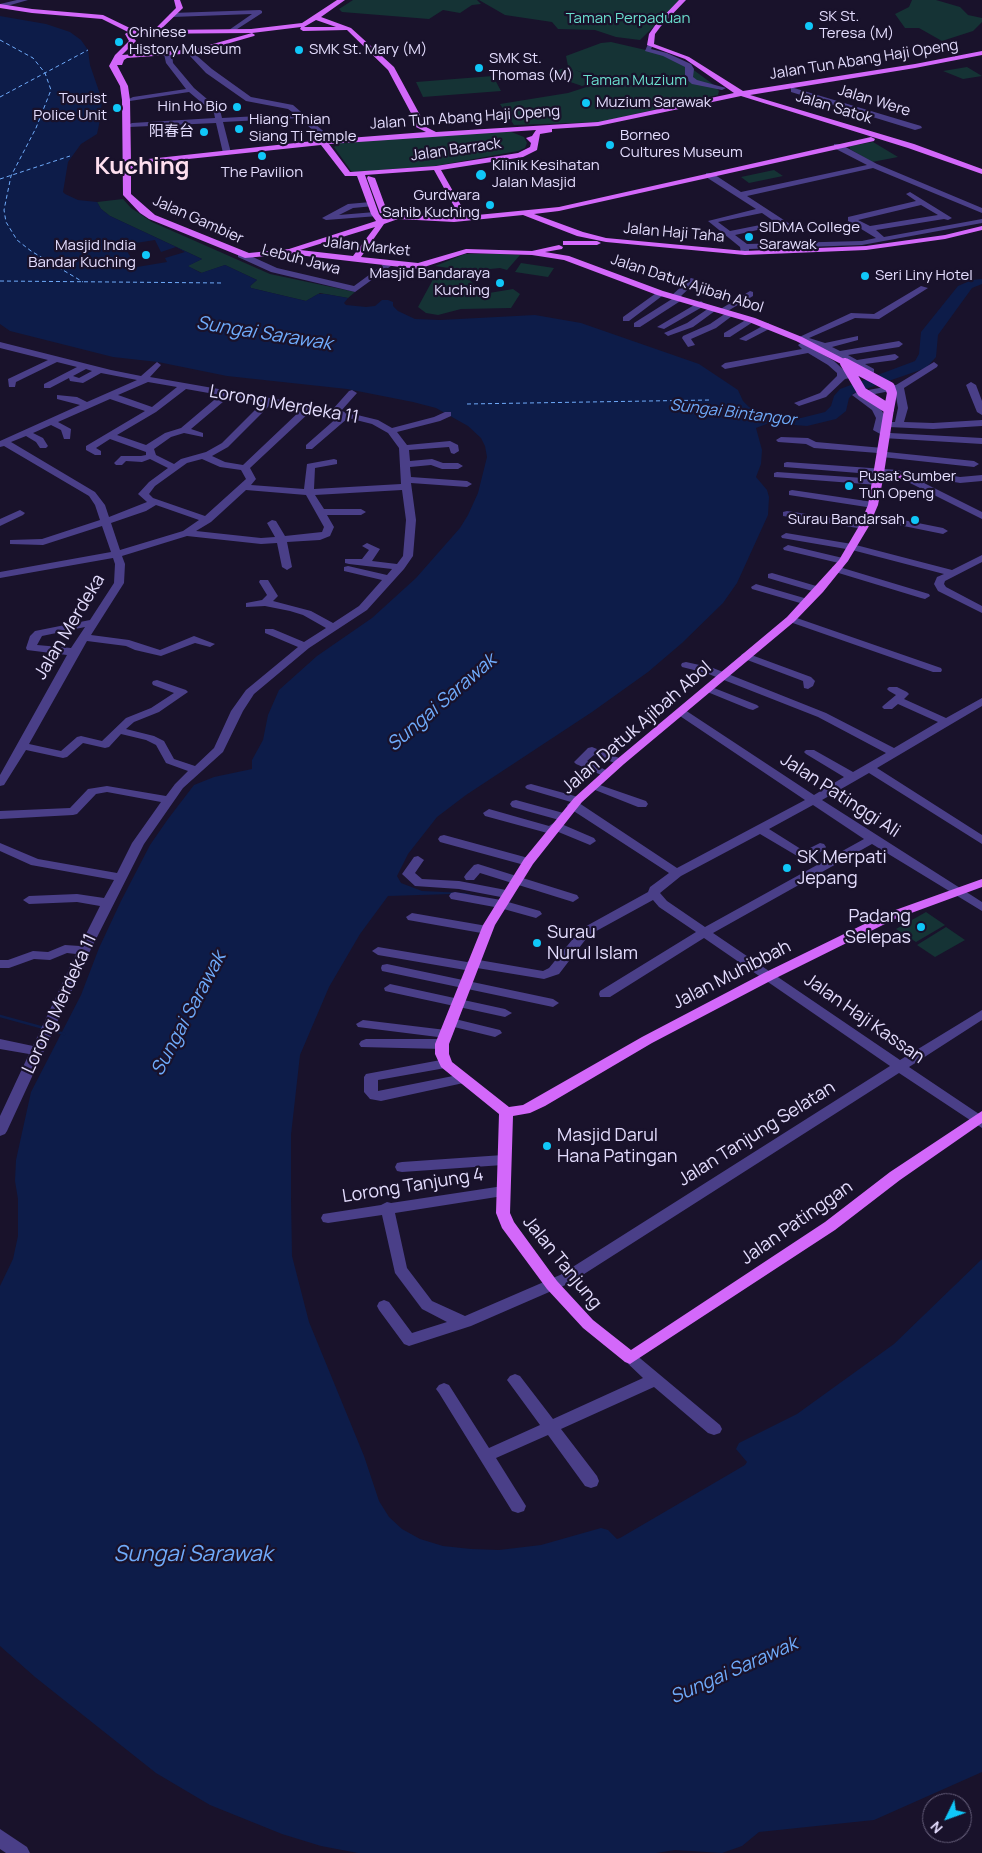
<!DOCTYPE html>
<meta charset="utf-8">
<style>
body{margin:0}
#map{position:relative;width:982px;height:1853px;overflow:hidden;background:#19122b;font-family:Manrope,sans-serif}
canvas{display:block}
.north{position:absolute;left:922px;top:1793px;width:50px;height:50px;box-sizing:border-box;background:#19122b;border:1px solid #6a637f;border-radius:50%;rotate:228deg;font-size:14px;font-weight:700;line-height:20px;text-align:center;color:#e4ddfe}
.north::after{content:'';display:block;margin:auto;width:18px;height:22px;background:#10c7f8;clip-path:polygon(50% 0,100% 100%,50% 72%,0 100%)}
</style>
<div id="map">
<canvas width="982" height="1853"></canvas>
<div class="north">N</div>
</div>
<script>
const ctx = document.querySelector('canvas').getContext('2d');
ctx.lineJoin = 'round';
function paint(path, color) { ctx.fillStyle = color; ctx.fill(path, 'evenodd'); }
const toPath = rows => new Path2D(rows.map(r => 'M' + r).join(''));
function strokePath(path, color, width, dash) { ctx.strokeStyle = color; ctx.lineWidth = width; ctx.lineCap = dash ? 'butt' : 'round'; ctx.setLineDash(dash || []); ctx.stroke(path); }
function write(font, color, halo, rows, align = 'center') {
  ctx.font = font + ' Manrope,"Noto Sans SC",sans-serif'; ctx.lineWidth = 4.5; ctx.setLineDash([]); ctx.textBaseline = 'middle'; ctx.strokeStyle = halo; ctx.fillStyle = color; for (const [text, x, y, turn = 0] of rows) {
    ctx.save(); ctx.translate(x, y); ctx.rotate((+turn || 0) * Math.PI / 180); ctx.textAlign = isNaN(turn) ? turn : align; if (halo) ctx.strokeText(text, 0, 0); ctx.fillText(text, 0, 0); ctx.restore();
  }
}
paint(toPath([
 [353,0,477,0,481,4,472,5,460,13,443,10,429,19,342,12,339,9],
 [479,0,681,0,640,40,616,37,595,30,558,29,552,22,505,15],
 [912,0,936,0,960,7,968,15,982,18,982,22,973,31,942,41,919,28,905,28,895,14,909,7],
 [611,42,676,57,714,85,719,91,718,95,601,122,514,125,500,104,568,93,602,82,595,76,575,70,594,77,597,81,582,86,547,74,567,67,571,69,568,66,566,56,601,43],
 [967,67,982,76,963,79,943,71],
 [493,76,501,91,423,97,416,82],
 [509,131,524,137,527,143,525,148,518,151,435,166,354,172,351,171,334,147,344,141],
 [873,142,898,157,872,162,850,149,850,146],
 [774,170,783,176,749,183,741,177],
 [123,199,131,208,152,222,270,274,355,292,348,298,320,293,306,301,251,288,250,286,257,280,225,265,202,273,187,266,202,259,110,216,101,209,97,202],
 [465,254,499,254,520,255,507,270,500,268,469,271,435,266],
 [521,263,554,268,548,277,515,272],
 [437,272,465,275,483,294,513,289,520,294,511,308,461,309,438,315,426,313,418,307],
 [926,912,945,925,916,942,896,929],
 [946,927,965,940,935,957,917,945]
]), '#153335');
paint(toPath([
 [0,16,46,24,70,32,81,40,88,50,90,65,102,100,100,120,97,134,81,144,68,162,63,192,65,194,78,200,97,202,101,209,110,216,202,259,188,266,201,273,225,265,257,280,250,286,251,288,306,301,318,294,325,294,348,298,344,303,346,305,366,307,375,306,382,300,388,300,393,302,393,306,398,311,415,319,440,320,535,315,581,323,699,364,738,390,743,401,749,407,767,414,801,418,825,412,831,406,834,396,840,389,915,361,919,354,921,332,958,286,972,280,982,279,982,284,972,288,938,335,936,357,926,368,854,393,849,398,846,411,836,419,807,426,769,423,756,428,762,450,761,464,756,477,767,490,769,497,768,515,737,583,723,603,682,643,648,672,592,712,466,795,437,817,408,854,397,876,401,883,422,891,465,893,482,898,451,894,388,896,360,934,329,987,300,1055,291,1135,291,1198,292,1256,309,1322,364,1456,379,1501,389,1517,402,1529,420,1539,443,1546,471,1549,499,1550,541,1545,601,1528,608,1530,617,1539,620,1538,745,1465,747,1462,736,1449,739,1443,797,1414,894,1344,982,1259,982,1772,874,1820,759,1832,742,1846,722,1853,675,1850,656,1853,358,1853,321,1846,282,1834,210,1805,156,1773,35,1677,0,1646,0,1286,13,1259,18,1236,18,1199,15,1181,16,1160,31,1092,81,995,99,948,121,901,150,845,168,819,194,785,214,777,252,769,252,760,263,740,268,715,279,690,317,656,372,618,416,578,460,528,468,515,478,493,487,457,485,446,481,438,468,426,436,408,413,402,347,389,227,376,158,362,113,357,10,331,0,324]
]), '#0d1c49');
paint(toPath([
 [155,240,161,252,176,247,185,252,165,258,167,262,137,267,123,245]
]), '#19122b');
strokePath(toPath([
 [0,1016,44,1028],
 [52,1030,64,1034]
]), '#0d1c49', 2.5);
strokePath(toPath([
 [0,40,33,58,45,73,51,90,36,128,11,176,4,210,6,222,17,240,31,251,83,282],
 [0,97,88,50],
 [0,179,70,156],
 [0,281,223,283],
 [467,404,710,400]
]), '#6fabfb', 1, [4, 3]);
paint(toPath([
 [17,0,28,0,0,8,0,4,17,0],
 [260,10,262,11,262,13,231,33,228,31,229,30,252,14,172,17,169,15,172,13,260,10],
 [648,44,653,45,651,49,667,53,691,64,694,69,693,77,697,80,726,88,722,90,692,84,685,78,685,67,663,56,645,51,648,44],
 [195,49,198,51,196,55,212,69,251,97,293,105,329,136,345,140,341,142,324,140,299,118,223,122,231,153,227,155,223,153,216,123,129,127,128,125,132,123,215,118,214,113,189,92,130,101,129,99,133,97,186,89,166,63,164,54,168,52,172,54,173,63,194,88,220,110,222,118,295,114,288,109,246,101,206,73,190,56,190,54,195,49],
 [794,88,921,126,922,128,915,130,791,92,791,88,794,88],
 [834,144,840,144,877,164,982,208,982,213,873,168,747,196,793,226,801,225,805,227,792,231,780,225,735,235,747,244,862,241,876,238,848,221,848,217,916,201,906,194,910,192,952,218,948,220,944,219,876,230,884,237,982,219,982,223,862,245,749,249,749,253,745,255,741,253,740,247,708,221,756,209,706,177,706,173,712,173,741,192,867,165,834,148,834,144],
 [921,205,938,215,870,226,858,220,921,205],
 [762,213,775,222,730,231,718,222,762,213],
 [371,202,375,204,374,206,353,208,339,215,375,212,379,214,378,216,326,220,322,218,348,204,371,202],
 [238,253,244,253,277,268,354,286,388,261,395,263,355,292,271,272,238,257,238,253],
 [691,278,698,280,681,296,683,298,682,300,640,327,634,327,634,323,672,299,672,295,691,278],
 [921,286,928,288,879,319,855,318,809,338,825,343,858,336,858,340,832,347,840,351,899,341,903,344,899,347,848,355,857,360,895,354,899,357,895,360,865,364,874,369,874,373,845,379,826,397,799,406,794,403,820,393,837,376,837,373,828,365,808,353,725,369,721,366,725,363,802,349,798,345,802,342,834,361,847,373,862,370,812,343,795,339,851,313,874,314,921,286],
 [659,291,666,293,629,321,623,321,623,317,659,291],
 [750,291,753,292,753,296,726,312,719,310,750,291],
 [701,301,705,304,704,306,664,329,657,327,701,301],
 [712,306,719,308,693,327,668,336,664,333,687,323,712,306],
 [729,311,736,313,716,328,691,339,695,345,688,347,682,338,683,336,710,324,729,311],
 [749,318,756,320,730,337,724,337,724,333,749,318],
 [768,323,772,326,771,328,746,341,739,339,768,323],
 [0,342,111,370,141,376,157,362,161,365,150,377,333,409,349,391,352,390,357,393,341,411,378,420,392,428,434,417,445,412,451,412,451,416,440,421,397,432,407,445,450,441,458,445,459,451,454,454,451,453,449,447,409,450,410,461,432,459,443,463,458,463,463,466,458,469,442,469,431,465,410,467,411,477,467,481,472,484,467,487,411,483,416,520,413,556,404,569,367,610,309,648,254,694,243,711,223,752,183,788,144,844,90,951,7,1131,5,1134,0,1136,0,1116,29,1054,0,1049,0,1039,33,1046,76,954,67,953,50,960,34,959,9,968,0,968,0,960,8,960,33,951,48,952,65,945,80,946,100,906,77,902,29,904,23,900,29,896,77,894,104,898,114,880,31,865,0,851,0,843,38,859,117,873,132,843,161,802,107,792,96,794,77,814,73,815,0,819,0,811,70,808,88,789,107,786,166,796,175,784,188,771,166,763,156,745,146,740,121,734,109,747,105,748,83,743,67,757,63,758,26,750,4,785,0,786,0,775,67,655,27,650,26,648,30,636,35,631,90,620,114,583,115,564,113,558,0,578,0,572,111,552,102,526,43,545,10,544,10,540,42,539,100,520,95,505,89,496,4,446,0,447,0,441,80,405,57,399,57,395,77,397,87,402,137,380,101,373,83,383,70,381,69,378,50,388,44,388,44,384,77,367,57,362,16,382,15,387,9,387,8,379,48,360,0,348,0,342],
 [86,369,92,371,79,378,73,376,86,369],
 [148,382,177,387,152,407,118,395,148,382],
 [186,389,220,395,181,428,165,433,146,445,117,435,156,412,186,389],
 [230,396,263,402,222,443,206,452,181,459,174,464,156,455,154,449,171,437,184,433,203,437,203,433,191,429,230,396],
 [110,399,145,411,86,446,86,450,95,455,101,455,101,451,96,448,110,439,146,452,146,455,141,456,121,456,114,463,116,465,122,465,126,461,142,462,150,459,168,468,149,482,138,494,147,502,109,517,105,505,95,492,11,442,26,436,36,442,40,448,46,448,48,446,43,438,33,433,51,425,61,430,64,439,70,439,71,429,58,422,110,399],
 [271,404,302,409,243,465,225,462,212,456,228,447,271,404],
 [311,411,339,416,306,445,306,449,312,449,348,418,372,424,388,433,399,448,401,484,314,489,315,468,337,464,337,460,334,459,307,464,304,489,251,485,256,479,250,468,311,411],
 [202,459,220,467,241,470,246,479,205,516,153,498,149,494,155,486,187,463,202,459],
 [246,490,306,495,324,527,322,532,285,536,276,521,272,520,267,523,275,537,261,538,196,531,211,522,246,490],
 [402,490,406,520,403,556,397,564,372,561,380,549,367,543,362,546,369,550,362,559,345,559,345,563,349,564,392,569,387,575,348,566,344,567,344,571,382,580,359,606,333,623,311,611,273,601,278,596,268,580,260,580,259,582,267,595,262,600,246,603,246,607,265,606,290,611,303,615,326,628,304,642,273,629,265,629,265,633,298,647,246,690,231,711,214,748,195,766,174,759,164,741,154,736,126,729,134,722,159,712,188,692,186,690,157,680,153,681,152,683,153,685,174,693,151,708,126,718,102,741,81,736,77,737,61,751,29,744,87,641,126,646,135,650,161,656,195,643,210,647,215,644,194,636,160,650,129,640,91,635,124,583,125,564,122,556,187,536,261,544,277,543,282,567,287,570,292,567,287,542,320,540,330,536,334,527,327,515,361,515,366,512,361,509,324,509,315,495,402,490],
 [156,505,199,520,183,531,120,550,111,523,146,511,156,505],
 [85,627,71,648,37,645,42,636,85,627],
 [934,362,938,365,937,367,904,388,908,408,904,422,933,423,982,420,982,426,933,429,888,427,884,425,883,429,890,433,982,438,982,444,883,438,882,435,873,430,876,418,872,410,852,395,857,392,896,385,934,362],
 [895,390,898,408,895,422,885,422,886,418,879,406,865,396,895,390],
 [971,382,976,385,982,401,982,415,977,412,966,385,971,382],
 [781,437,808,438,816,442,883,448,887,452,974,461,979,464,974,467,882,457,878,453,814,448,806,444,778,442,776,440,781,437],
 [787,462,898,470,917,479,930,472,960,477,982,475,982,481,960,483,932,478,924,483,982,512,982,519,896,476,784,467,784,463,787,462],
 [777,472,878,479,883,482,878,485,774,477,774,473,777,472],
 [792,490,873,502,878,505,873,508,789,495,789,491,792,490],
 [20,510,25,513,23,515,0,526,0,519,20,510],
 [787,511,864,523,869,526,864,529,783,516,783,512,787,511],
 [868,513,943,528,948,531,943,534,864,518,864,514,868,513],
 [786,533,852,544,952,570,982,555,982,562,945,581,944,584,946,587,982,606,982,613,938,591,934,584,937,577,944,574,852,550,782,538,781,536,786,533],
 [788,545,847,559,848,561,843,564,784,550,783,548,788,545],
 [836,566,929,594,930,596,925,599,921,598,832,571,832,567,836,566],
 [772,573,823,588,824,590,819,593,768,578,768,574,772,573],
 [756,584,811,600,812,602,807,605,752,589,751,587,756,584],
 [791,616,941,668,942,670,941,672,933,672,787,621,787,617,791,616],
 [746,653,811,677,815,681,813,686,808,689,804,688,803,681,742,658,741,656,742,654,746,653],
 [686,662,713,668,826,713,894,748,938,722,898,704,892,709,884,709,882,707,884,705,896,695,889,691,887,689,889,687,897,687,907,692,909,694,904,699,946,718,982,698,982,706,877,768,982,835,982,844,869,773,822,800,982,902,982,911,872,844,713,933,900,1060,982,1010,982,1020,909,1067,982,1116,982,1128,899,1073,570,1283,471,1326,409,1346,404,1344,379,1310,377,1306,379,1302,384,1300,389,1302,412,1333,447,1322,422,1309,395,1273,382,1215,328,1223,323,1222,321,1218,323,1214,381,1205,387,1202,391,1203,503,1186,508,1187,510,1191,508,1195,503,1196,395,1213,407,1268,432,1301,465,1316,560,1275,890,1066,704,938,610,997,600,997,599,994,600,991,696,932,659,907,653,900,589,935,559,974,544,979,477,968,471,971,378,955,372,951,378,947,467,962,473,959,543,971,549,968,581,929,648,892,650,887,669,873,569,808,567,805,571,802,527,789,525,787,527,785,531,784,582,798,584,800,579,803,677,868,805,800,677,714,675,712,677,710,685,710,814,795,844,777,806,754,804,752,806,750,814,750,853,772,886,753,818,717,706,673,682,667,681,665,682,663,686,662],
 [813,805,864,839,705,927,667,901,660,893,681,876,760,834,804,860,824,850,826,847,824,844,820,843,804,851,769,829,813,805],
 [709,686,757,705,759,707,753,710,749,709,705,691,703,689,709,686],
 [592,747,624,760,626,762,620,765,594,755,587,761,610,772,612,774,606,777,576,764,574,762,588,748,592,747],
 [594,783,646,801,648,804,646,807,638,807,590,788,588,786,590,784,594,783],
 [516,800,567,814,569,817,563,821,512,807,510,804,512,801,516,800],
 [489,809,549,826,555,822,559,823,594,838,596,841,590,845,556,831,551,834,485,816,483,813,489,809],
 [444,835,532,859,534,862,528,866,440,842,438,839,440,836,444,835],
 [418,856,424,860,415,873,422,879,459,881,506,890,512,894,506,898,459,889,415,886,402,874,414,857,418,856],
 [478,864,577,895,579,898,573,902,480,873,474,880,466,880,464,877,466,874,474,865,478,864],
 [455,892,501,900,540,911,542,914,536,918,500,908,451,899,449,896,451,893,455,892],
 [412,913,487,926,493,930,487,934,408,920,406,917,412,913],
 [387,964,553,999,559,1003,553,1007,382,971,381,968,382,965,387,964],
 [390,984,505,1009,512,1013,505,1017,385,991,384,988,390,984],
 [451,1018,500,1030,502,1033,495,1037,446,1025,444,1022,446,1019,451,1018],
 [363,1020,446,1030,453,1034,446,1038,358,1027,356,1024,363,1020],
 [366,1039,442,1039,449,1044,442,1049,361,1047,359,1044,361,1041,366,1039],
 [446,1059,451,1061,453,1064,451,1067,378,1080,378,1091,463,1074,468,1076,470,1079,468,1082,381,1101,370,1099,364,1092,364,1077,366,1074,446,1059],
 [503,1155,508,1156,510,1160,508,1164,503,1165,402,1172,397,1171,395,1167,397,1163,402,1162,503,1155],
 [630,1352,635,1354,720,1425,722,1429,720,1433,714,1435,708,1433,654,1387,561,1429,597,1476,599,1481,597,1486,591,1488,585,1486,548,1435,496,1458,526,1506,524,1511,518,1513,512,1511,439,1393,436,1389,439,1385,444,1383,449,1385,489,1448,540,1425,510,1384,507,1380,510,1376,515,1374,520,1376,553,1419,643,1378,622,1358,625,1354,630,1352],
 [0,1829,27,1847,30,1853,6,1853,0,1849,0,1829]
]), '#4a3f88');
paint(toPath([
 [174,0,180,0,183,8,160,30,162,30,251,29,302,23,337,0,345,0,321,17,351,28,394,67,420,115,422,125,436,132,598,122,734,93,685,59,647,45,649,34,656,24,679,0,686,0,661,26,655,34,654,44,689,57,743,91,915,64,982,51,982,55,915,68,750,95,914,144,982,169,982,174,908,148,741,96,598,126,552,129,552,132,540,134,537,150,523,157,441,170,467,216,559,207,871,137,875,139,874,141,559,211,534,214,583,232,606,238,745,251,866,246,945,235,982,226,982,230,945,239,866,250,745,255,606,242,577,236,523,215,454,222,398,219,384,224,361,257,418,263,466,249,532,251,559,245,563,247,562,249,545,252,569,256,663,291,755,318,802,337,848,361,848,365,845,366,796,341,749,322,657,295,564,260,532,255,467,253,418,269,289,254,245,258,149,219,140,213,123,195,122,100,120,86,109,66,115,55,129,41,125,34,128,32,102,19,32,13,0,8,0,4,32,9,103,15,136,31,153,31,176,8,174,0],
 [316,20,336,27,304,27,316,20],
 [301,27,300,29,303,31,347,30,388,70,412,115,414,126,426,132,323,140,139,160,131,163,130,100,128,86,117,65,122,65,124,60,127,58,195,53,254,36,255,35,252,33,301,27],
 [252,33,195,49,122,55,136,41,131,34,252,33],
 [536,130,532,136,526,138,531,143,530,147,518,153,436,166,350,172,329,144,536,130],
 [321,145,345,176,357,176,371,214,376,221,289,249,249,253,155,215,131,194,131,169,141,164,321,145],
 [434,170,460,217,398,215,387,211,375,178,368,176,367,178,380,213,389,217,383,219,379,214,365,175,434,170],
 [375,227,353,256,300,250,375,227],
 [563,241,597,241,601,243,597,245,563,245,563,241],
 [889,406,894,409,884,473,905,473,910,476,905,479,883,479,878,505,869,526,848,561,823,592,795,621,624,764,582,802,533,864,495,925,449,1044,449,1054,452,1062,509,1107,523,1105,642,1037,764,973,887,913,982,879,982,887,895,919,774,979,652,1043,545,1106,530,1113,513,1116,510,1213,514,1222,557,1281,593,1320,631,1350,825,1222,890,1172,982,1111,982,1123,900,1180,835,1230,630,1364,625,1362,583,1328,547,1289,502,1228,496,1213,499,1114,441,1067,435,1054,435,1044,483,925,524,859,574,798,616,760,787,617,839,560,859,526,868,505,884,409,889,406]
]), '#d368fa');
strokePath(toPath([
 [845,363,890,387,892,393,889,409,862,392,845,363]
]), '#d368fa', 10);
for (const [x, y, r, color] of [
 [809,26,5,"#10c7f8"],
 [119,42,5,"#10c7f8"],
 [299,50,5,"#10c7f8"],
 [479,68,5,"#10c7f8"],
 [586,103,5,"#10c7f8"],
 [237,107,5,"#10c7f8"],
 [117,108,5,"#10c7f8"],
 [239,129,5,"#10c7f8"],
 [204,132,5,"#10c7f8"],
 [610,145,5,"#10c7f8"],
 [262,156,5,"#10c7f8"],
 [481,175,6,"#10c7f8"],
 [490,205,5,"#10c7f8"],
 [749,237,5,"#10c7f8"],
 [146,255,5,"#10c7f8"],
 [865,276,5,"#10c7f8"],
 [500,283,5,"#10c7f8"],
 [849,486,5,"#10c7f8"],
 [915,520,5,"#10c7f8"],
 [787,868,5,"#10c7f8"],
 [921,927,5,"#10c7f8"],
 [537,943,5,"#10c7f8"],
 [547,1146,5,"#10c7f8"]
]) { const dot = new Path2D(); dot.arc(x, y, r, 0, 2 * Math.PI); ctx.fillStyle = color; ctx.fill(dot); strokePath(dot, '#19122b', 2); }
write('15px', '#e4ddfe', '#19122b', [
 ["SK St.",819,17],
 ["Teresa (M)",819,34],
 ["Chinese",129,33],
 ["History Museum",129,50],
 ["SMK St. Mary (M)",309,50],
 ["SMK St.",489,59],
 ["Thomas (M)",489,76],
 ["Tourist",107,99,"right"],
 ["Police Unit",107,116,"right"],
 ["Muzium Sarawak",596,103],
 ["Hin Ho Bio",227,107,"right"],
 ["Hiang Thian",249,120],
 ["Siang Ti Temple",249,137],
 ["阳春台",194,132,"right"],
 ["Borneo",620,136],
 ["Cultures Museum",620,153],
 ["Klinik Kesihatan",492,166],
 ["Jalan Masjid",492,183],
 ["The Pavilion",262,173,"center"],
 ["Gurdwara",480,196,"right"],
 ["Sahib Kuching",480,213,"right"],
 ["SIDMA College",759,228],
 ["Sarawak",759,245],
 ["Masjid India",136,246,"right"],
 ["Bandar Kuching",136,263,"right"],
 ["Masjid Bandaraya",490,274,"right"],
 ["Kuching",490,291,"right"],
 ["Seri Liny Hotel",875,276],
 ["Pusat Sumber",859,477],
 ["Tun Openg",859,494],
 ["Surau Bandarsah",905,520,"right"]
], 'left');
write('15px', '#6adecd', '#19122b', [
 ["Taman Perpaduan",628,19],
 ["Taman Muzium",635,81]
]);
write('15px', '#e4ddfe', '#19122b', [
 ["Jalan Tun Abang Haji Openg",864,60,-9],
 ["Jalan Were",874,101,17],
 ["Jalan Satok",834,108,17],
 ["Jalan Tun Abang Haji Openg",465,118,-4],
 ["Jalan Barrack",456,150,-8],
 ["Jalan Gambier",198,220,24],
 ["Jalan Haji Taha",674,233,5],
 ["Jalan Market",367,247,6],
 ["Lebuh Jawa",301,260,15],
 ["Jalan Datuk Ajibah Abol",687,284,18]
]);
write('italic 16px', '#6fabfb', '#19122b', [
 ["Sungai Bintangor",733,413,7]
]);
write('18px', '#e4ddfe', '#19122b', [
 ["Lorong Merdeka 11",284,405,10],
 ["Jalan Merdeka",70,627,-59],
 ["Jalan Datuk Ajibah Abol",637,728,-41],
 ["Jalan Patinggi Ali",840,796,33],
 ["Jalan Muhibbah",732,975,-27],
 ["Lorong Merdeka 11",60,1004,-65],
 ["Jalan Haji Kassan",864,1019,35],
 ["Jalan Tanjung Selatan",757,1134,-32],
 ["Lorong Tanjung 4",413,1186,-9],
 ["Jalan Patinggan",797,1223,-35],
 ["Jalan Tanjung",562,1263,51]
]);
write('18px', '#e4ddfe', '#19122b', [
 ["SK Merpati",797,858],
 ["Jepang",797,879],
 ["Padang",911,917,"right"],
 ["Selepas",911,938,"right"],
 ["Surau",547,933],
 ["Nurul Islam",547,954],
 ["Masjid Darul",557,1136],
 ["Hana Patingan",557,1157]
], 'left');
write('italic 19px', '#6fabfb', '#19122b', [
 ["Sungai Sarawak",264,334,9],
 ["Sungai Sarawak",442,703,-41],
 ["Sungai Sarawak",189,1014,-62],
 ["Sungai Sarawak",734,1671,-24]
]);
write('italic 22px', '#6fabfb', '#19122b', [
 ["Sungai Sarawak",193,1555]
]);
write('bold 24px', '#fedfef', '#19122b', [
 ["Kuching",142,167]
]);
</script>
